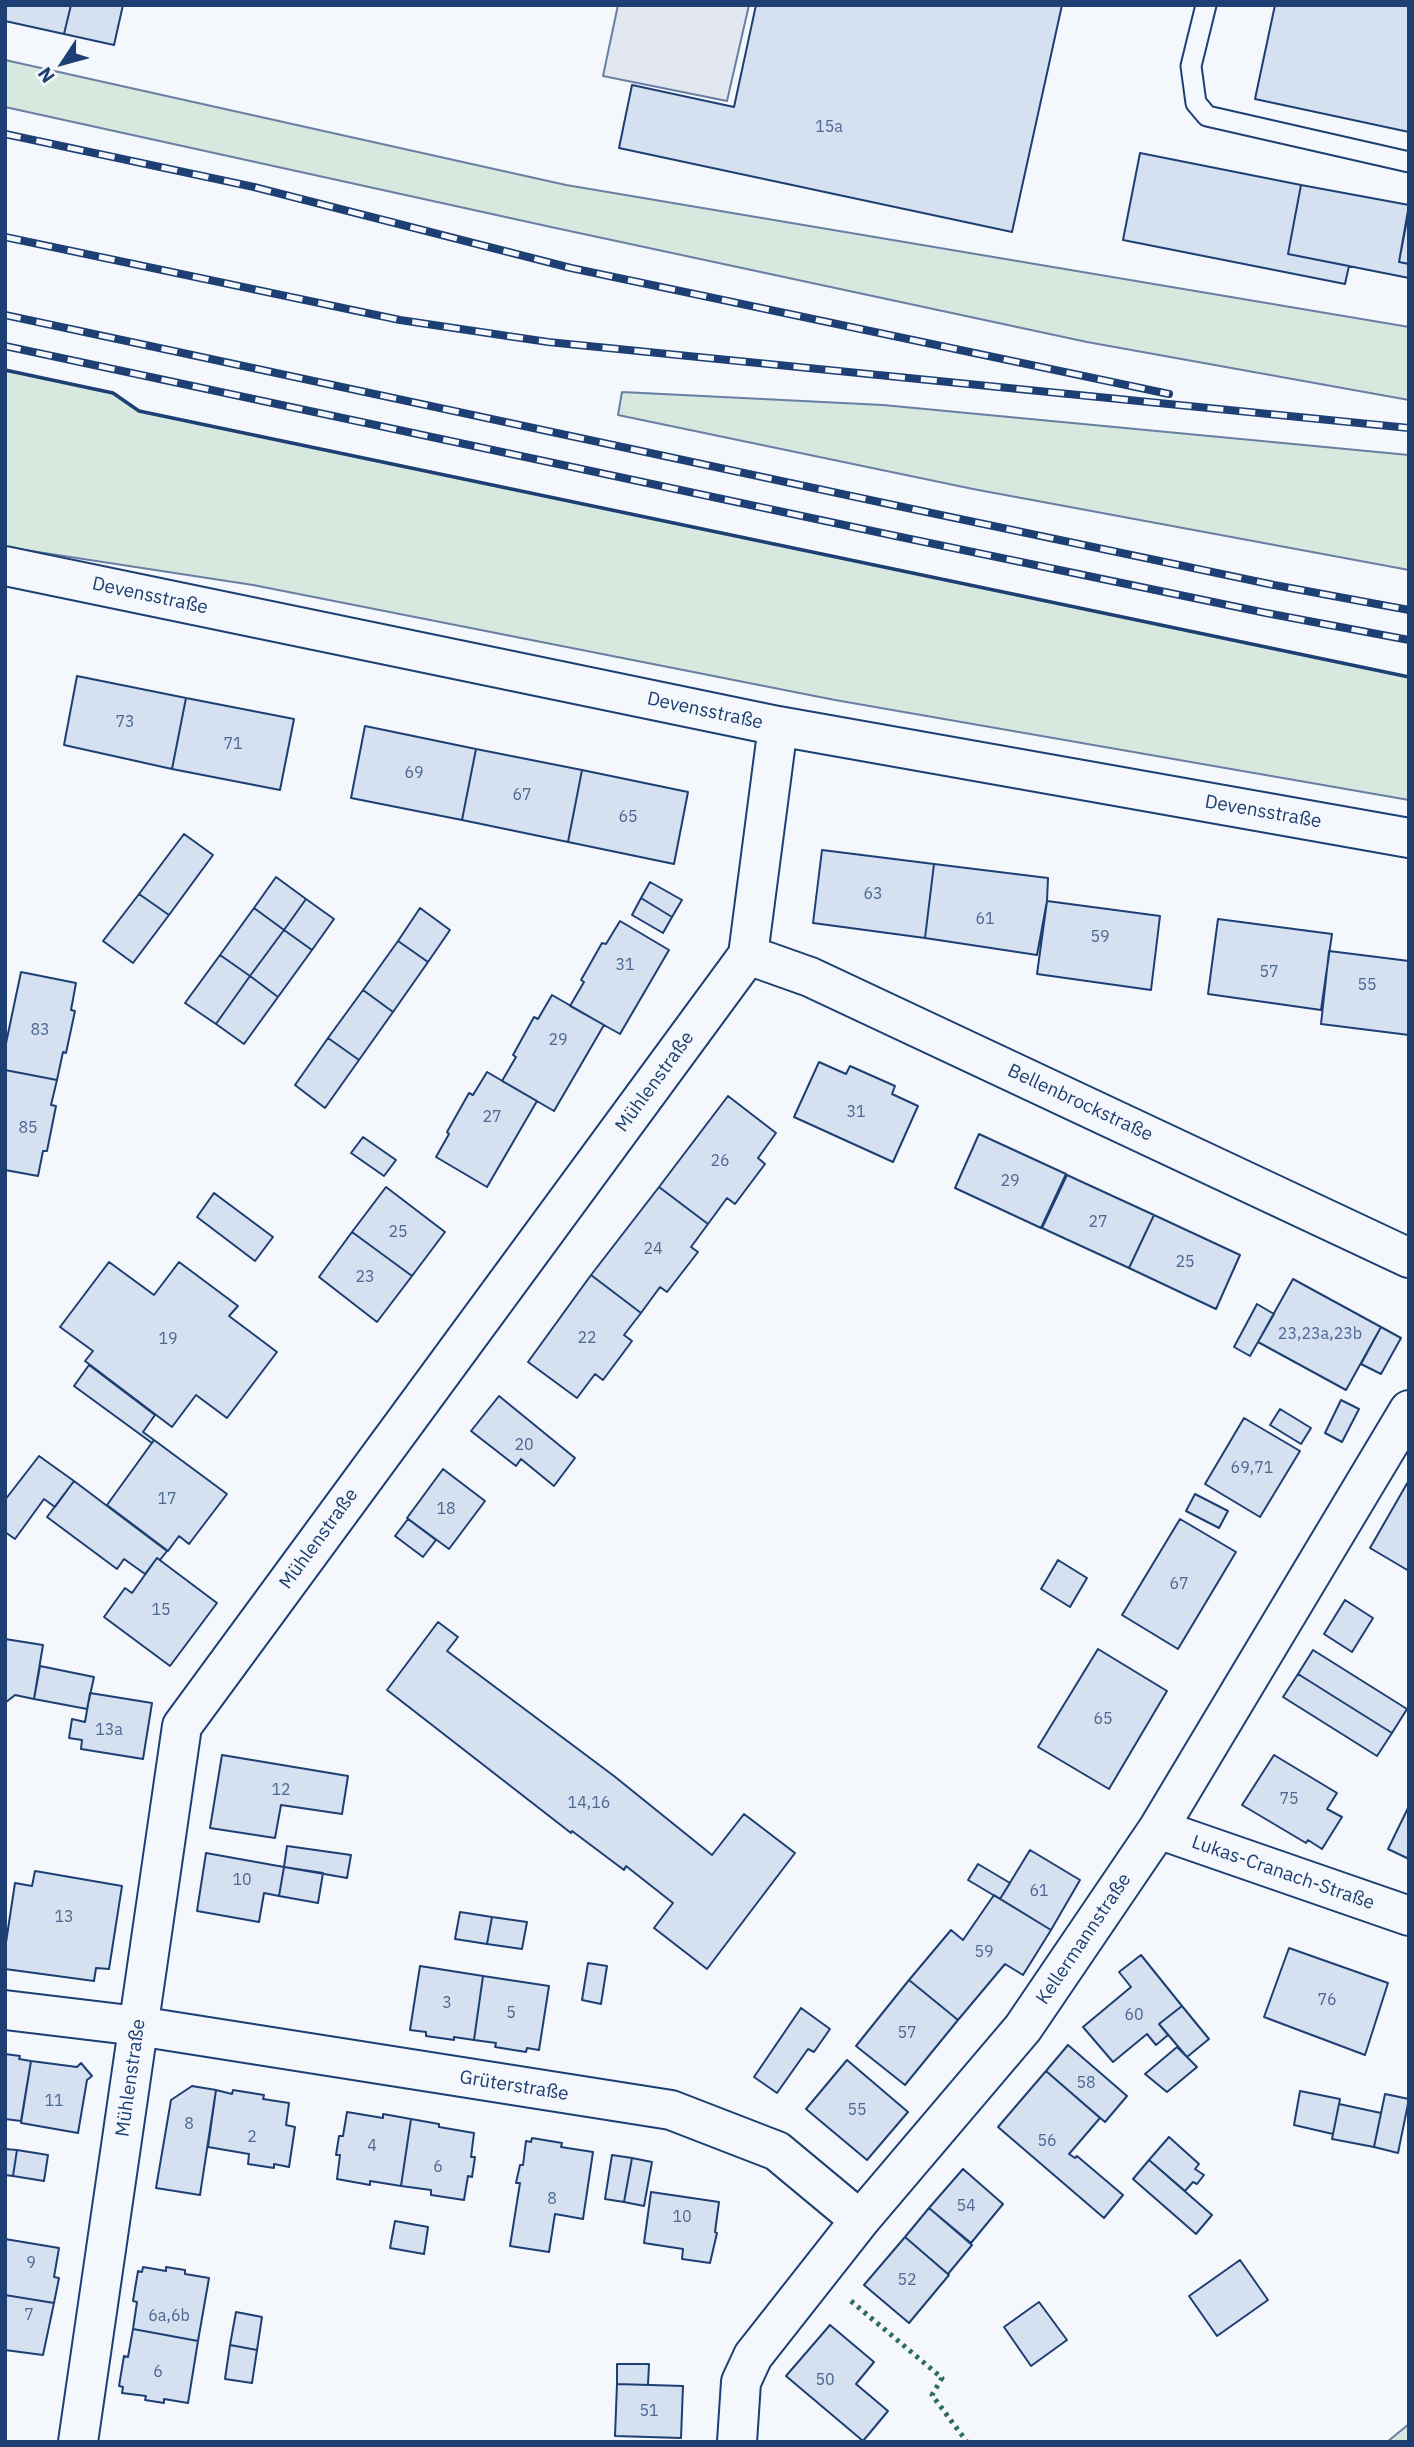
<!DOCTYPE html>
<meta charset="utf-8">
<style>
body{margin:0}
#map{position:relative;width:1414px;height:2447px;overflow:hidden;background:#f4f7fb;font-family:"IBM Plex Sans",sans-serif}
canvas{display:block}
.frame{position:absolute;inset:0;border:7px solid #1d3f73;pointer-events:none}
.north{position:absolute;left:28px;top:28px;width:70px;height:70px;-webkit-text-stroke:5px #f4f7fb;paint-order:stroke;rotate:234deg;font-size:19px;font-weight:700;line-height:28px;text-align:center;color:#1d3f73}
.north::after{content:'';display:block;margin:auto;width:24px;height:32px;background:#1d3f73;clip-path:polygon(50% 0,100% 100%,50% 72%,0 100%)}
</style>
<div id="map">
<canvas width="1414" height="2447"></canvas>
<div class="frame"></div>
<div class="north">N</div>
</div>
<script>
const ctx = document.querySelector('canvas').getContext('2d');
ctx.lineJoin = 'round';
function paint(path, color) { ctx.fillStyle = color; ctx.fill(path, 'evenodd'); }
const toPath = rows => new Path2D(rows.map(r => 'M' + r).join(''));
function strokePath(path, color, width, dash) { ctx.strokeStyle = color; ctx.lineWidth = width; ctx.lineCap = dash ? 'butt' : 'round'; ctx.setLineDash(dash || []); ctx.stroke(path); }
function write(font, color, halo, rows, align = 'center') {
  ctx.font = font + ' "IBM Plex Sans",sans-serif'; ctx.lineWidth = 5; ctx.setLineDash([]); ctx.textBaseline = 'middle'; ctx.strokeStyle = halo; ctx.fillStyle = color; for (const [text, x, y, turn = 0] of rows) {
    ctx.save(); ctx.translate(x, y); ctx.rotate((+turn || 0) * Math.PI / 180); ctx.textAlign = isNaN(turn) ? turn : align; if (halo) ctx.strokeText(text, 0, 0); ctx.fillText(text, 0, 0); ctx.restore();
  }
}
const green = toPath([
 [5,60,566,185,1409,327,1409,400,1087,342,551,227,5,107,5,60],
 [5,370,113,393,139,411,1409,677,1409,800,835,700,253,585,5,547,5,370],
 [622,392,883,405,1409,455,1409,570,973,489,618,415,622,392],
 [1409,2424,1409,2442,1387,2442,1409,2424]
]);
paint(green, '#d7e8df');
strokePath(green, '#687fa3', 2);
const parking = toPath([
 [618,5,749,5,727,101,603,76,618,5]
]);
paint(parking, '#e3e8f0');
strokePath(parking, '#687fa3', 2);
const building = toPath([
 [5,5,71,5,64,34,5,21,5,5],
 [71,5,123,5,114,45,64,34,71,5],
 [756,5,1062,5,1012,232,619,148,632,85,734,107,756,5],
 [1275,5,1409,5,1409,132,1255,99,1275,5],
 [1140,153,1301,185,1288,254,1349,266,1345,284,1123,240,1140,153],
 [1301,185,1409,205,1399,262,1409,264,1409,278,1288,254,1301,185],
 [1409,209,1409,264,1399,262,1409,209],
 [77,676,186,698,172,769,64,745,77,676],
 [186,698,294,719,280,790,172,769,186,698],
 [365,726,476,749,462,820,351,798,365,726],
 [476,749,582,770,568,842,462,820,476,749],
 [582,770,688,792,674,864,568,842,582,770],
 [184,834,213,855,169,915,139,894,184,834],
 [822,850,934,864,925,938,813,923,822,850],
 [934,864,1048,878,1047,901,1037,955,925,938,934,864],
 [276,877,306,899,284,930,254,908,276,877],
 [650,882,682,900,672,917,641,898,650,882],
 [139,894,169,915,133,963,103,941,139,894],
 [641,898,672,917,663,933,632,915,641,898],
 [306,899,334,919,312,950,284,930,306,899],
 [1047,901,1160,916,1151,990,1037,974,1047,901],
 [254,908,284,930,250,976,220,955,254,908],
 [420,908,450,930,428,962,398,941,420,908],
 [1218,919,1332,934,1321,1010,1208,994,1218,919],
 [620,921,669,950,620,1034,570,1006,584,982,581,980,602,943,606,944,620,921],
 [284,930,312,950,278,997,250,976,284,930],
 [398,941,428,962,393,1012,363,990,398,941],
 [1329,951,1409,961,1409,1035,1321,1024,1329,951],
 [220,955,250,976,216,1024,185,1003,220,955],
 [21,972,76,983,71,1010,75,1011,66,1053,63,1052,57,1080,5,1070,5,1048,21,972],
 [250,976,278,997,244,1044,216,1024,250,976],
 [363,990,393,1012,359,1060,328,1038,363,990],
 [552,995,604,1025,554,1111,502,1081,516,1057,513,1055,534,1017,538,1019,552,995],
 [328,1038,359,1060,325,1108,295,1085,328,1038],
 [819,1062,846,1074,850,1066,895,1086,892,1094,918,1106,893,1162,794,1117,819,1062],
 [5,1070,57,1080,51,1105,56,1106,47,1151,43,1151,38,1176,5,1170,5,1070],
 [487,1072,537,1101,487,1187,436,1157,449,1134,447,1132,469,1093,473,1095,487,1072],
 [728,1096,776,1133,758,1158,765,1164,735,1204,727,1198,708,1224,659,1187,728,1096],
 [979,1134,1066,1174,1041,1228,955,1188,979,1134],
 [363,1137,396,1160,384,1176,351,1153,363,1137],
 [1067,1175,1154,1215,1129,1268,1042,1228,1067,1175],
 [386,1187,445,1232,412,1276,352,1232,386,1187],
 [659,1187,708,1224,691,1247,698,1252,667,1292,660,1287,641,1313,591,1275,659,1187],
 [214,1193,273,1237,255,1261,197,1217,214,1193],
 [1154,1215,1240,1255,1216,1309,1129,1268,1154,1215],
 [352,1232,412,1276,377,1322,319,1277,352,1232],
 [109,1262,154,1295,179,1262,238,1306,229,1316,277,1352,227,1418,196,1395,172,1427,85,1361,93,1351,60,1327,109,1262],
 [591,1275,641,1313,624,1335,632,1341,603,1380,595,1374,577,1398,528,1362,591,1275],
 [1293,1279,1381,1327,1346,1390,1258,1342,1293,1279],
 [1257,1304,1274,1314,1250,1356,1234,1347,1257,1304],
 [1381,1327,1401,1338,1381,1374,1361,1364,1381,1327],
 [89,1365,155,1415,143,1432,154,1440,152,1443,74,1386,89,1365],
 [499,1396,575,1458,554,1486,521,1459,516,1466,471,1431,499,1396],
 [1341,1400,1359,1409,1342,1442,1325,1433,1341,1400],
 [1280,1409,1311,1428,1301,1444,1270,1425,1280,1409],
 [1244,1418,1300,1451,1260,1517,1205,1484,1244,1418],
 [154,1440,227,1494,189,1544,179,1536,168,1551,107,1505,154,1440],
 [39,1456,74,1481,55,1507,44,1499,15,1539,5,1532,5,1500,39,1456],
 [443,1469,485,1501,449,1549,407,1518,443,1469],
 [1409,1480,1409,1571,1370,1548,1409,1480],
 [74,1481,167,1551,160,1560,157,1558,145,1574,124,1559,117,1569,47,1517,74,1481],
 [1195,1494,1228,1511,1219,1528,1186,1511,1195,1494],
 [408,1519,436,1540,423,1557,395,1536,408,1519],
 [1180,1519,1236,1552,1178,1649,1122,1615,1180,1519],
 [157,1558,217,1603,170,1666,104,1617,125,1588,132,1593,157,1558],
 [1058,1560,1087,1578,1070,1607,1041,1589,1058,1560],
 [1345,1600,1373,1618,1352,1652,1324,1634,1345,1600],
 [438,1622,458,1637,447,1651,614,1776,712,1855,744,1814,795,1853,707,1969,654,1928,673,1903,626,1866,624,1870,572,1831,571,1833,387,1690,438,1622],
 [5,1639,43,1645,34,1699,15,1695,5,1703,5,1639],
 [1098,1649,1167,1691,1109,1789,1038,1747,1098,1649],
 [1313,1650,1407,1709,1392,1733,1298,1674,1313,1650],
 [40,1666,94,1677,87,1709,34,1699,40,1666],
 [1298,1674,1392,1733,1377,1756,1283,1697,1298,1674],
 [90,1693,152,1703,143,1759,81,1749,82,1740,69,1738,72,1719,85,1722,90,1693],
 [222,1755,348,1776,342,1814,281,1805,275,1838,210,1828,222,1755],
 [1274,1755,1337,1793,1327,1809,1342,1817,1322,1849,1308,1840,1306,1843,1242,1805,1274,1755],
 [1409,1806,1409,1859,1388,1849,1409,1806],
 [287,1846,351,1855,347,1878,284,1867,287,1846],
 [1030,1850,1080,1880,1051,1930,1000,1899,1030,1850],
 [206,1853,284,1867,279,1896,264,1893,259,1922,197,1911,206,1853],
 [978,1864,1010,1883,1000,1899,968,1880,978,1864],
 [284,1867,323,1873,318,1903,279,1896,284,1867],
 [35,1871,122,1886,109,1969,96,1968,94,1981,5,1969,5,1949,15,1883,32,1886,35,1871],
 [994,1895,1051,1930,1023,1975,1005,1964,958,2020,909,1980,951,1930,963,1940,994,1895],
 [460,1912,492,1917,487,1944,455,1939,460,1912],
 [492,1917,527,1922,522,1949,487,1944,492,1917],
 [1289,1948,1388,1983,1365,2055,1264,2017,1289,1948],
 [1141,1955,1182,2006,1159,2024,1168,2035,1156,2045,1147,2034,1113,2062,1083,2027,1131,1987,1119,1972,1141,1955],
 [588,1963,607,1966,601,2004,582,2000,588,1963],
 [420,1966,483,1976,474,2040,454,2037,454,2040,426,2036,426,2032,410,2030,420,1966],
 [483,1976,549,1986,539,2050,527,2048,526,2052,495,2047,496,2043,474,2040,483,1976],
 [909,1980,958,2020,905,2085,856,2046,909,1980],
 [1182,2006,1209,2039,1187,2057,1159,2024,1182,2006],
 [801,2008,830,2029,814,2052,808,2049,777,2093,754,2077,801,2008],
 [1068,2045,1127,2096,1105,2122,1046,2071,1068,2045],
 [1177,2047,1197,2067,1167,2092,1145,2074,1177,2047],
 [5,2054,20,2056,19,2059,31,2061,21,2121,5,2119,5,2054],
 [847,2060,908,2112,867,2160,806,2109,847,2060],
 [31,2061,77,2067,81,2063,92,2076,87,2080,78,2133,21,2123,31,2061],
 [1046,2071,1100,2118,1069,2154,1075,2158,1077,2156,1123,2195,1104,2218,998,2127,1046,2071],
 [192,2086,216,2090,200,2195,156,2188,171,2100,192,2086],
 [216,2090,232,2094,233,2090,264,2095,263,2099,289,2103,286,2125,295,2127,289,2167,274,2164,274,2168,248,2164,249,2154,208,2147,216,2090],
 [1300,2091,1340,2099,1333,2134,1294,2125,1300,2091],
 [1385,2094,1409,2099,1398,2153,1374,2147,1385,2094],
 [1339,2104,1381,2113,1374,2147,1332,2139,1339,2104],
 [347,2112,383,2118,383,2114,411,2119,401,2186,370,2181,370,2185,337,2179,340,2155,336,2155,339,2136,343,2136,347,2112],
 [411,2119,439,2124,439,2127,474,2133,471,2157,475,2157,472,2177,468,2176,464,2200,431,2195,431,2190,401,2186,411,2119],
 [1169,2137,1199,2164,1195,2169,1204,2175,1197,2184,1193,2182,1185,2191,1149,2160,1169,2137],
 [532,2138,562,2143,561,2147,593,2152,583,2219,555,2214,549,2252,510,2246,520,2183,516,2183,520,2165,523,2165,526,2141,531,2142,532,2138],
 [5,2149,17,2150,13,2176,5,2175,5,2149],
 [17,2150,48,2155,44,2181,13,2176,17,2150],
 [612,2155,632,2158,624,2202,605,2199,612,2155],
 [632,2158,652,2162,644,2206,624,2202,632,2158],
 [1149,2160,1212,2215,1196,2234,1133,2179,1149,2160],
 [963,2169,1003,2204,971,2243,929,2208,963,2169],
 [651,2192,719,2202,715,2232,717,2233,710,2263,682,2259,683,2249,644,2243,651,2192],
 [929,2208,972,2245,948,2274,905,2237,929,2208],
 [395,2221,428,2227,424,2254,390,2248,395,2221],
 [905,2237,949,2275,909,2323,864,2285,905,2237],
 [5,2239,59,2248,54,2277,59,2278,54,2303,5,2295,5,2239],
 [1240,2260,1268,2300,1217,2336,1189,2296,1240,2260],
 [143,2267,166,2271,166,2267,185,2270,185,2274,209,2278,198,2341,133,2329,137,2302,133,2301,138,2271,142,2272,143,2267],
 [5,2295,54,2303,43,2355,5,2350,5,2295],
 [1039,2302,1067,2340,1031,2366,1004,2327,1039,2302],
 [236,2312,262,2317,257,2350,230,2345,236,2312],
 [830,2325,874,2362,856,2384,888,2411,863,2441,786,2376,830,2325],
 [133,2329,198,2341,188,2403,164,2399,164,2403,145,2400,146,2396,122,2393,123,2387,119,2386,124,2356,128,2357,133,2329],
 [230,2345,257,2350,252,2383,225,2379,230,2345],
 [617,2364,649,2364,648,2385,617,2384,617,2364],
 [617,2384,683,2386,681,2438,615,2436,617,2384]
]);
paint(building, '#d5e0f0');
strokePath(building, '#1d3f73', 2);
const service = toPath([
 [1206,5,1191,66,1196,103,1207,116,1409,162]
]);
const minor = toPath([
 [5,566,778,726,1409,838],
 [748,955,810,977,1409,1258],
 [1158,1829,1409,1916],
 [5,2010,138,2026,671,2110,777,2151,860,2220],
 [78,2442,182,1726,748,955,778,726],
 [737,2442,741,2382,753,2356,860,2220,1023,2028,1158,1829,1409,1410]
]);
strokePath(service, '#1d3f73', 23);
strokePath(minor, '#1d3f73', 42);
strokePath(service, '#f4f7fb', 19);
strokePath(minor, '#f4f7fb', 38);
const rail = toPath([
 [5,134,254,187,571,268,1169,394],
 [5,237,400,320,548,342,1409,428],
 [5,315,898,506,1274,585,1409,610],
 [5,346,891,535,1266,613,1409,640]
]);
strokePath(rail, '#1d3f73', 8);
strokePath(rail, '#f4f7fb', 5, [16]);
strokePath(toPath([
 [851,2301,942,2378,932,2395,967,2442]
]), '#2c6c60', 5, [3.5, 5]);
strokePath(toPath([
 [5,370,113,393,139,411,1409,677]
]), '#1d3f73', 3.5);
write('16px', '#4b6792', null, [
 ["15a",829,127],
 ["73",125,722],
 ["71",233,744],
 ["69",414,773],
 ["67",522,795],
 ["65",628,817],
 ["63",873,894],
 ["61",985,919],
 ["59",1100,937],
 ["31",625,965],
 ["57",1269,972],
 ["55",1367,985],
 ["83",40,1030],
 ["29",558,1040],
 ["31",856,1112],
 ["27",492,1117],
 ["85",28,1128],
 ["26",720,1161],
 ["29",1010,1181],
 ["27",1098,1222],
 ["25",398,1232],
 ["24",653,1249],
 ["25",1185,1262],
 ["23",365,1277],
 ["23,23a,23b",1320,1334],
 ["22",587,1338],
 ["19",168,1339],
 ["20",524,1445],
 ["69,71",1252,1468],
 ["17",167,1499],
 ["18",446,1509],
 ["67",1179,1584],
 ["15",161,1610],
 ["65",1103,1719],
 ["13a",109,1730],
 ["12",281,1790],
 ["75",1289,1799],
 ["14,16",589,1803],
 ["10",242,1880],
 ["61",1039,1891],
 ["13",64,1917],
 ["59",984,1952],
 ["76",1327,2000],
 ["3",447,2003],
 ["5",511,2013],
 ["60",1134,2015],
 ["57",907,2033],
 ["58",1086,2083],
 ["11",54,2101],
 ["55",857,2110],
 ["8",189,2124],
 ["2",252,2137],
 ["56",1047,2141],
 ["4",372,2146],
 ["6",438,2167],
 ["8",552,2199],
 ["54",966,2206],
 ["10",682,2217],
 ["9",31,2263],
 ["52",907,2280],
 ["7",29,2315],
 ["6a,6b",169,2316],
 ["6",158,2372],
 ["50",825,2380],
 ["51",649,2411]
]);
write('19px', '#1d3f73', '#f4f7fb', [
 ["Devensstraße",150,596,12],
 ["Devensstraße",705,711,12],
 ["Devensstraße",1263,812,10],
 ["Mühlenstraße",655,1082,-54],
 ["Bellenbrockstraße",1080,1103,25],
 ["Mühlenstraße",319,1539,-54],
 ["Lukas-Cranach-Straße",1283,1873,19],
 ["Kellermannstraße",1084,1939,-56],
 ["Mühlenstraße",131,2078,-82],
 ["Grüterstraße",514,2086,9]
]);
</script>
